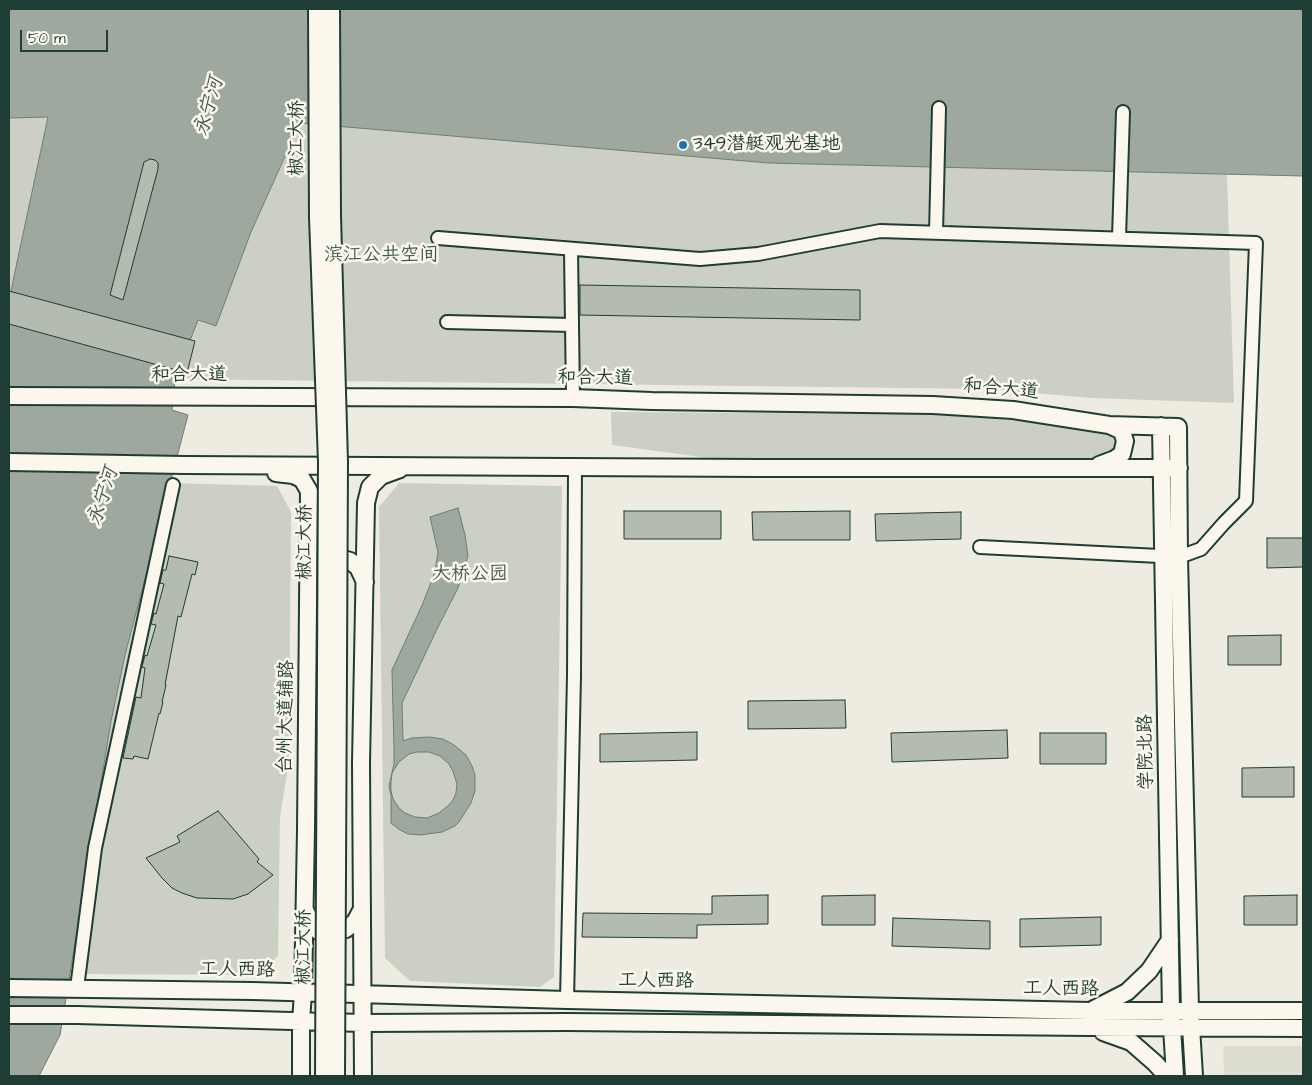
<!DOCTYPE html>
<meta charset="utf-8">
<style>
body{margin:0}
#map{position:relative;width:1312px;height:1085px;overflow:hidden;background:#eeece1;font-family:"Architects Daughter",sans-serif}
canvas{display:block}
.frame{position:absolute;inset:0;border:10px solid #1f3d34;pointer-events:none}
.scale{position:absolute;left:20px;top:30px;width:88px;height:22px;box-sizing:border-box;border:2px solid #1f3d34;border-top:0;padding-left:6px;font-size:15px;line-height:18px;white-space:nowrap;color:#1f3d34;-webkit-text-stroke:4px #fbf7ec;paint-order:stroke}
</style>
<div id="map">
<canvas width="1312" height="1085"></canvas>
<div class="frame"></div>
<div class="scale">50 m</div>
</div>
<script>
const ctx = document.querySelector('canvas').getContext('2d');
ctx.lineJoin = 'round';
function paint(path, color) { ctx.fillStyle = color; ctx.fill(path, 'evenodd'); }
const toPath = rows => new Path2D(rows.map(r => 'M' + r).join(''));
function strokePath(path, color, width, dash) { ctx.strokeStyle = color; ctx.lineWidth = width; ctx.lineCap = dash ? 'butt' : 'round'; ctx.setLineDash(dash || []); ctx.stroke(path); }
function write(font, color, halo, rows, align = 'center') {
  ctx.font = font + ' "Architects Daughter","LXGW WenKai TC",sans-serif'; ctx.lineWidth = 5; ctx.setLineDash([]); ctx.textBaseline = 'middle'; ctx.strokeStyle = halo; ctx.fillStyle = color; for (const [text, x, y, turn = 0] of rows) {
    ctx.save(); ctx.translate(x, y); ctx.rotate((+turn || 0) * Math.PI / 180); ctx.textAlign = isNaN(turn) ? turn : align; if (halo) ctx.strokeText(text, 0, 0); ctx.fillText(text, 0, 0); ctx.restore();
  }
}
paint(toPath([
 [1223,1046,1303,1046,1303,1076,1224,1076]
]), '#ddddd2');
paint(toPath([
 [48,117,9,300,9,118],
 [300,123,769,163,1227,174,1234,403,1092,398,989,389,175,379,198,319,216,326,251,232],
 [611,412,921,414,983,416,1057,426,1102,430,1116,435,1118,442,1117,449,1107,459,716,459,612,445],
 [170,483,277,486,291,512,289,761,280,817,278,956,258,975,72,974,92,840,111,721,125,655],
 [399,483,562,486,554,977,540,987,410,981,385,958,379,507]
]), '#cbcfc4');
const water = toPath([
 [9,9,1303,9,1303,176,769,163,300,123,251,232,216,326,198,320,175,379,172,410,188,415,125,655,111,721,60,1035,39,1076,9,1076,9,300,48,117,9,118,9,9],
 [458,508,465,535,468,556,458,588,437,629,402,703,403,741,412,738,429,737,443,739,454,745,466,755,472,766,475,775,475,791,471,803,459,822,455,826,442,832,420,835,408,834,400,830,391,823,391,795,389,786,394,764,394,748,392,670,423,603,435,572,438,552,430,517,458,508],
 [417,752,429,752,440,756,449,764,453,771,457,784,456,793,453,800,450,804,439,813,427,818,415,817,405,813,399,808,393,799,391,791,391,781,392,773,399,762,409,754,417,752]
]);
paint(water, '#9fa89f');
strokePath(water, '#6c7d74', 1);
const building = toPath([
 [150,159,155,160,158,163,158,169,123,300,110,295,144,162,150,159],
 [580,285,860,290,860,320,580,315,580,285],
 [9,291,195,341,187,373,9,324,9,291],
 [624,511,721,511,721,539,624,539,624,511],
 [850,511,850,540,753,540,752,512,850,511],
 [961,512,961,539,876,541,875,514,961,512],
 [1267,538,1303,538,1303,567,1267,568,1267,538],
 [169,556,198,562,195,575,192,574,181,617,178,616,165,685,166,685,162,702,163,702,160,714,159,713,148,759,134,756,133,759,123,758,136,697,141,698,145,668,142,667,145,655,147,656,156,625,151,624,154,613,156,614,164,584,160,583,163,570,166,570,169,556],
 [1281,635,1281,665,1228,665,1228,636,1281,635],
 [845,700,846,728,748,729,748,701,845,700],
 [1007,730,1008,758,892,762,891,733,1007,730],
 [697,732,697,760,600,762,600,734,697,732],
 [1040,733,1106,733,1106,764,1040,764,1040,733],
 [1294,767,1294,797,1242,797,1242,768,1294,767],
 [218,811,259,859,257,862,273,875,248,894,233,899,197,898,182,893,172,888,162,878,146,858,180,842,177,836,218,811],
 [768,895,768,924,697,925,697,938,582,937,583,913,712,914,712,896,768,895],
 [875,895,875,925,822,925,822,896,875,895],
 [1297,895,1297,925,1244,925,1244,896,1297,895],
 [1101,917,1101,945,1020,947,1020,919,1101,917],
 [893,918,990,921,990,949,892,946,893,918]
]);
paint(building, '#b4bbb0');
strokePath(building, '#1f3d34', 1);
const minor = toPath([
 [936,233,939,108],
 [438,238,700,259,758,254,880,231,1256,243,1246,501,1224,523,1201,549,1179,557,980,547],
 [1119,238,1123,112],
 [571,250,573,398],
 [447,322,572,325],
 [77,988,95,848,173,485],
 [567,1000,574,676,575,467]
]);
const major = toPath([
 [9,396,573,398,652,401,933,405,1013,410,1109,425,1178,427,1179,557,1190,1010,1194,1076],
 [1161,426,1171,1011,1175,1076],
 [9,462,184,465,760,468,1179,468],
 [1099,465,1115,459,1122,454,1125,441,1122,431,1109,425],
 [276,473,293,475,302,479,309,491,306,830,303,993,301,1021,301,1076],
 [325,558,334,556,350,561,358,567,365,582],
 [305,910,310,920,318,931,332,933,346,929,355,922,362,909],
 [9,988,253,991,567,1000,1091,1011,1303,1011],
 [1094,1009,1127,992,1149,971,1170,940],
 [9,1015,77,1015,363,1023,567,1022,1091,1027,1303,1028],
 [1103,1032,1131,1042,1155,1063,1167,1076],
 [363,1076,361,763,366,503,370,487,381,476,400,469]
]);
strokePath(minor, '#1f3d34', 16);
strokePath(major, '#1f3d34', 20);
strokePath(minor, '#fbf7ec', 12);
strokePath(major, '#fbf7ec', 16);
const majorBridge = toPath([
 [317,9,318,217,327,462,324,1076],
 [331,9,332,216,339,462,336,1076]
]);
strokePath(majorBridge, '#1f3d34', 20, []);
strokePath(majorBridge, '#fbf7ec', 16);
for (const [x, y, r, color] of [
 [683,145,5,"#1f6fb2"]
]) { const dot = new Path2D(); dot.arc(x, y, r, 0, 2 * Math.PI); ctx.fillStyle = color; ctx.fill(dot); strokePath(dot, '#fbf7ec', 2); }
write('19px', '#1f3d34', '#fbf7ec', [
 ["椒江大桥",298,138,-90],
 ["和合大道",189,376],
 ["和合大道",595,379,1],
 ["和合大道",1001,390,5],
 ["椒江大桥",306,542,-90],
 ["台州大道辅路",287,717,-89],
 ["学院北路",1147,752,-91],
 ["椒江大桥",305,947,-90],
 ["工人西路",237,971,1],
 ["工人西路",656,982,1],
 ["工人西路",1061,990,1]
]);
write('19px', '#1f3d34', '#fbf7ec', [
 ["349潜艇观光基地",693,145]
], 'left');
write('19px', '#415a51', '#fbf7ec', [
 ["滨江公共空间",381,256],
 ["大桥公园",470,575]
]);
write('italic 20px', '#455d54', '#fbf7ec', [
 ["永宁河",210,107,-74],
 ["永宁河",104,497,-72]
]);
</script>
